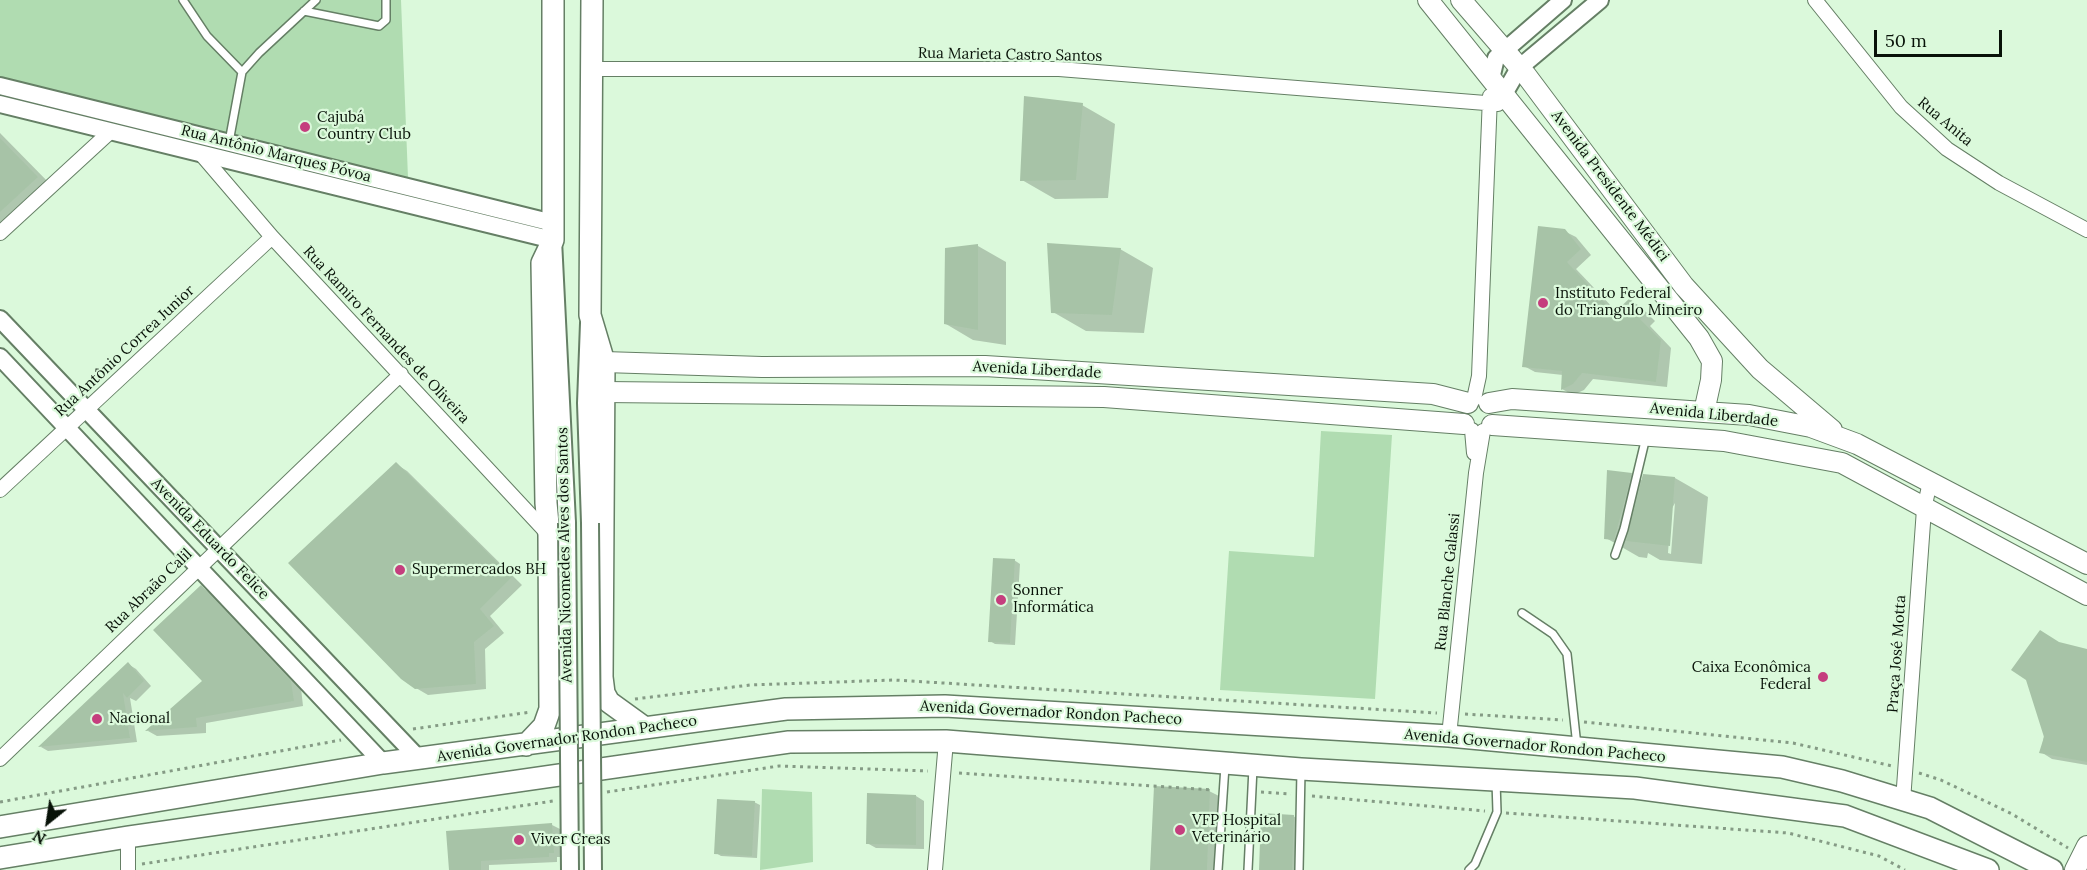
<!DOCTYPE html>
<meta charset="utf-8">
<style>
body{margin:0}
#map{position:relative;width:2087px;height:870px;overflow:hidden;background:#dbf9db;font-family:Lora,serif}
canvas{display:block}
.north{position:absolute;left:18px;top:792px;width:60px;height:60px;-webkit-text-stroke:4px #dbf9db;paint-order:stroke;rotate:210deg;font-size:16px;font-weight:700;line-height:24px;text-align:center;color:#081208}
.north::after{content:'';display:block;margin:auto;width:21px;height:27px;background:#081208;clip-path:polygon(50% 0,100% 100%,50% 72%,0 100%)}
.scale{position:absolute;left:1874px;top:30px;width:128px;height:27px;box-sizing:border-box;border:3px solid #081208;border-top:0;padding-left:8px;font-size:18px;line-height:21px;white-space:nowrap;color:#081208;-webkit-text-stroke:4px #dbf9db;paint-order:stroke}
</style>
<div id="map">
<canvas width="2087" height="870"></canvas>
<div class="north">N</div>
<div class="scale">50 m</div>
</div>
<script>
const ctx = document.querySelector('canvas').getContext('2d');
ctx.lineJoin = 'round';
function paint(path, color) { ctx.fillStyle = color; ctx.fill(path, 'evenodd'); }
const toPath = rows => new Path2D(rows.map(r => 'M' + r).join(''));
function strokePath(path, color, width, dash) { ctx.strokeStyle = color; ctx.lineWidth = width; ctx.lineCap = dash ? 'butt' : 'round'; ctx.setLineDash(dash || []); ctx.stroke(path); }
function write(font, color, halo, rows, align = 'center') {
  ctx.font = font + ' Lora,serif'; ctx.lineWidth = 4.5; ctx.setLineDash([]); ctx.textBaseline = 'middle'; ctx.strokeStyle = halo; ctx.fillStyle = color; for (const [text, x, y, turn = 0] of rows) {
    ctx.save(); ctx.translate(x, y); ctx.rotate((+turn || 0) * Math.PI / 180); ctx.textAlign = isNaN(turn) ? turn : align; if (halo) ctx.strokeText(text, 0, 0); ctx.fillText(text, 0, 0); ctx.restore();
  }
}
paint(toPath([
 [0,0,401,0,408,178,0,77],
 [1321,431,1392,435,1375,699,1220,690,1229,551,1314,557],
 [762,789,812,792,813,862,760,870]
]), '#b0dcb1');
paint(toPath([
 [1082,105,1115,124,1108,198,1055,199,1022,180],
 [0,133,53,187,0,236],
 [1564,231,1576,237,1591,255,1576,269,1617,312,1630,300,1641,307,1655,321,1650,326,1671,348,1667,387,1593,379,1584,390,1573,395,1562,389,1563,375,1535,372,1524,366],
 [978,246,1006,262,1006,345,973,340,946,324],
 [1120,249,1153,268,1144,333,1086,331,1053,312],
 [396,464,407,471,522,585,490,616,504,633,485,649,486,689,428,695,416,688],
 [1631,474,1643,481,1644,475,1675,478,1708,497,1702,564,1660,560,1648,553,1647,558,1639,557,1606,538],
 [1675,503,1671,554,1668,553,1671,510],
 [1014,560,1020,564,1015,645,995,644,990,641],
 [201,587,211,593,301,688,303,706,206,723,206,733,157,736,148,731,204,682],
 [2061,644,2087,651,2087,765,2052,759,2041,752],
 [128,664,136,669,151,686,136,701,130,698,137,742,48,751,41,747],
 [1209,791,1221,797,1218,870,1151,870],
 [916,796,924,801,924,849,876,848,867,843],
 [754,802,760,805,757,858,721,856,716,853],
 [1293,816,1302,821,1300,870,1261,870],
 [552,825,560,829,562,857,557,857,557,862,489,865,489,870,450,870]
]), '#0003');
paint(toPath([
 [1024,96,1083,103,1076,180,1020,181],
 [0,138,38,177,0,212],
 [1538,226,1565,229,1581,249,1567,262,1614,313,1630,298,1645,315,1640,319,1661,340,1656,382,1582,373,1573,384,1561,390,1562,371,1522,367],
 [1047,243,1121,248,1112,315,1051,313],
 [978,244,978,330,944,324,945,248],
 [396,462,512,577,480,609,494,626,474,642,476,684,415,689,401,679,288,563],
 [1607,470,1632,473,1614,540,1604,539],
 [1643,474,1675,477,1670,546,1626,541],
 [993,558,1015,559,1010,643,988,642],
 [201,585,291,681,294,701,196,718,197,727,145,731,202,681,153,630],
 [2040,630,2059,642,2087,649,2087,762,2039,753,2044,737,2026,680,2011,670],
 [128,662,144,681,127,698,123,693,130,738,38,747],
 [1154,786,1210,789,1207,870,1150,870],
 [867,793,916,795,916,845,866,844],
 [717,799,755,801,752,856,714,854],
 [1261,813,1294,815,1292,870,1259,870],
 [552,823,554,853,549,853,549,857,481,861,481,870,449,870,446,831]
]), '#a7c3a7');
const service = toPath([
 [183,0,207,36,242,72],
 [304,11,379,26,386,20,386,0],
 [229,142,242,72,259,53,316,0],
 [1615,555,1624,529,1646,437],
 [1522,613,1553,634,1567,654,1577,746],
 [1218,870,1225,766],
 [1248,870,1253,768],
 [1299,870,1301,771],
 [1469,870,1475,864,1497,812,1496,781]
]);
const minor = toPath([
 [1815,0,1901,107,1947,149,1999,183,2087,230],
 [592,69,1059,69,1498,104],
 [201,154,272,237,549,535],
 [0,233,111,131],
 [1474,399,1479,376,1490,96],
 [1472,430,1474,453],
 [0,490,272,237],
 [1449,736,1476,473,1483,431],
 [0,759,401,374],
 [1903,801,1924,509,1930,482],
 [128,870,128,837],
 [935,870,946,741]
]);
const tertiary = toPath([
 [1491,79,1496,58,1563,0],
 [0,86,553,223],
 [1504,94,1519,68,1600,0],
 [0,104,553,240,567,523],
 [0,319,420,760],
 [589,323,586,403,590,523],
 [0,357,383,763]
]);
const secondary = toPath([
 [1428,0,1699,338,1712,361,1711,380,1704,412],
 [1461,0,1526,75,1684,286,1760,369,1832,430],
 [604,362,762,367,985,366,1433,394,1468,403],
 [604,392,1104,397,1464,424],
 [1489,403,1512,399,1704,412,1749,415,1811,427,1857,444,2087,564],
 [1492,425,1724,441,1842,463,2087,595],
 [2075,870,2087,846]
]);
const primary = toPath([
 [592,0,590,315,604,362,602,677,604,693,609,702,645,728],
 [526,745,544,726,550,709,549,535,546,503,542,263,553,240,553,0],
 [0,827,383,763,786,709,945,706,1449,736,1782,767,1842,781,1930,808,2052,870],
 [0,858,128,837,789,742,946,741,1301,769,1635,788,1845,816,1988,870]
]);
strokePath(service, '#657f65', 10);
strokePath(minor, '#657f65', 16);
strokePath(tertiary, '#657f65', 20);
strokePath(secondary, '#657f65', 22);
strokePath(primary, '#657f65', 24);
strokePath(toPath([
 [635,699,750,685,894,680,1437,713],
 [1465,714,1563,720],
 [1584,722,1793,743,1892,766],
 [413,729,531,712],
 [959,773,1213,790],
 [1919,773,1941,780,2012,814,2068,848],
 [607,792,779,766,928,771],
 [1261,792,1291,794],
 [1312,796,1485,811],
 [0,802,341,740],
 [1506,813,1788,833,1879,856,1905,870],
 [142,864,553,801]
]), '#859b85', 3, [3, 4.5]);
strokePath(service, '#fff', 7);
strokePath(minor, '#fff', 14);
strokePath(tertiary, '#fff', 16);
strokePath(secondary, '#fff', 20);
strokePath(primary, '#fff', 21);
const tertiaryBridge = toPath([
 [567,523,570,870],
 [590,523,593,870]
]);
strokePath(tertiaryBridge, '#657f65', 20, []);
strokePath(tertiaryBridge, '#fff', 16);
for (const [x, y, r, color] of [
 [305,127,6,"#c53e7e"],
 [1543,303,6,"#c53e7e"],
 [400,570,6,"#c53e7e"],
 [1001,600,6,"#c53e7e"],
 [1823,677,6,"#c53e7e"],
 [97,719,6,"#c53e7e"],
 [1180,830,6,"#c53e7e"],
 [519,840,6,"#c53e7e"]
]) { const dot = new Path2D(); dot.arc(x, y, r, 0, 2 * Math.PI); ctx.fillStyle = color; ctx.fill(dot); strokePath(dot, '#dbf9db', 2); }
write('15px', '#081208', '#dbf9db', [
 ["Rua Marieta Castro Santos",1010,55,1],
 ["Rua Anita",1945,122,40],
 ["Rua Antônio Marques Póvoa",276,154,14],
 ["Avenida Presidente Médici",1610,186,53],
 ["Rua Ramiro Fernandes de Oliveira",386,335,47],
 ["Rua Antônio Correa Junior",125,351,-43],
 ["Avenida Liberdade",1037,370,3],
 ["Avenida Liberdade",1714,415,6],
 ["Avenida Eduardo Felice",210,539,46],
 ["Avenida Nicomedes Alves dos Santos",565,555,-91],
 ["Rua Blanche Galassi",1448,582,-84],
 ["Rua Abraão Calil",149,591,-44],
 ["Praça José Motta",1897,654,-86],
 ["Avenida Governador Rondon Pacheco",1051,713,3],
 ["Avenida Governador Rondon Pacheco",567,739,-8],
 ["Avenida Governador Rondon Pacheco",1535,746,5]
]);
write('15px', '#081208', '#dbf9db', [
 ["Cajubá",317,118],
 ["Country Club",317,135],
 ["Instituto Federal",1555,294],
 ["do Triangulo Mineiro",1555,311],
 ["Supermercados BH",412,570],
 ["Sonner",1013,591],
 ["Informática",1013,608],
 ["Caixa Econômica",1811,668,"right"],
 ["Federal",1811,685,"right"],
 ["Nacional",109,719],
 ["VFP Hospital",1192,821],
 ["Veterinário",1192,838],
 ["Viver Creas",531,840]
], 'left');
</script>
